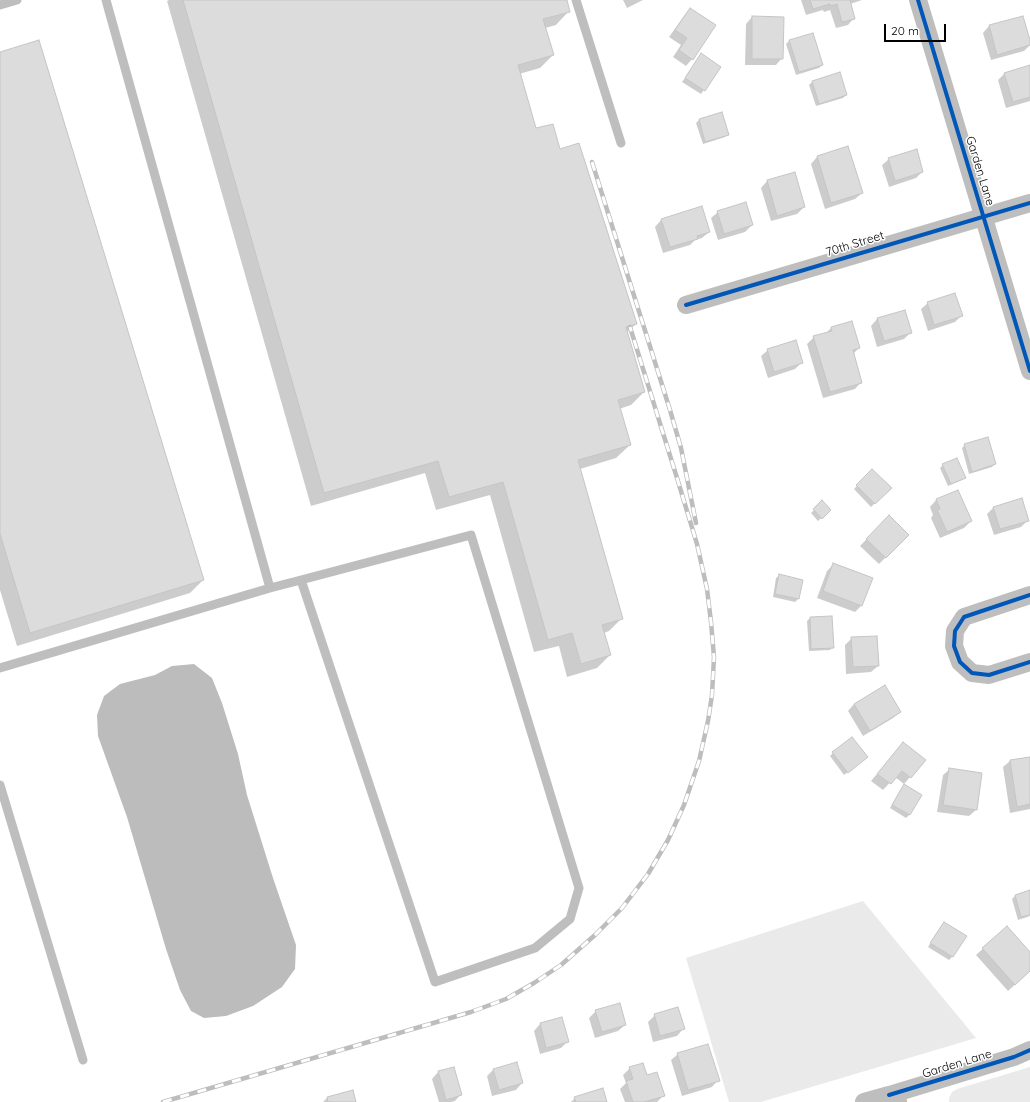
<!DOCTYPE html>
<style>
body{margin:0}
#map{position:relative;width:1030px;height:1102px;overflow:hidden;background:#fff;font-family:Quicksand,sans-serif}
canvas{display:block}
.scale{position:absolute;left:884px;top:24px;width:62px;height:18px;box-sizing:border-box;border:2px solid #000;border-top:0;padding-left:5px;font-size:12px;line-height:14px;white-space:nowrap;color:#000;-webkit-text-stroke:3px #fff;paint-order:stroke}
</style>
<div id="map">
<canvas width="1030" height="1102"></canvas>
<div class="scale">20 m</div>
</div>
<script>
const ctx = document.querySelector('canvas').getContext('2d');
ctx.lineJoin = 'round';
function paint(path, color) { ctx.fillStyle = color; ctx.fill(path, 'evenodd'); }
const toPath = rows => new Path2D(rows.map(r => 'M' + r).join(''));
function strokePath(path, color, width, dash) { ctx.strokeStyle = color; ctx.lineWidth = width; ctx.lineCap = dash ? 'butt' : 'round'; ctx.setLineDash(dash || []); ctx.stroke(path); }
function write(font, color, halo, rows, align = 'center') {
  ctx.font = font + ' Quicksand,sans-serif'; ctx.lineWidth = 3; ctx.setLineDash([]); ctx.textBaseline = 'middle'; ctx.strokeStyle = halo; ctx.fillStyle = color; for (const [text, x, y, turn = 0] of rows) {
    ctx.save(); ctx.translate(x, y); ctx.rotate((+turn || 0) * Math.PI / 180); ctx.textAlign = isNaN(turn) ? turn : align; if (halo) ctx.strokeText(text, 0, 0); ctx.fillText(text, 0, 0); ctx.restore();
  }
}
paint(toPath([
 [863,901,976,1038,761,1102,729,1102,686,958],
 [1030,1067,1030,1102,949,1102,949,1098,952,1092,957,1089]
]), '#eaeaea');
paint(toPath([
 [194,664,212,678,222,703,238,754,247,795,273,878,296,945,295,969,282,987,253,1006,226,1016,204,1018,191,1011,180,990,166,949,127,817,98,736,97,715,104,696,120,684,155,675,172,666]
]), '#bcbcbc');
paint(toPath([
 [169,0,566,0,569,11,556,25,545,28,553,55,540,68,519,74,535,130,559,150,636,324,626,333,644,392,631,405,619,409,630,445,616,458,580,469,622,618,609,631,604,633,610,655,597,668,567,677,559,646,534,652,490,495,436,510,425,473,311,506,167,1],
 [623,0,643,0,627,8],
 [801,0,862,0,850,4,854,18,848,25,836,28,830,10,824,12,823,10,806,15],
 [690,9,692,59,686,66,673,57,681,45,669,37,684,16],
 [752,17,782,58,776,65,745,65,746,24],
 [989,26,1030,44,1030,45,1024,51,991,60,983,33],
 [789,41,822,65,819,68,796,75,786,44],
 [0,53,203,580,190,593,17,646,0,590],
 [701,55,720,67,701,94,682,82],
 [1030,66,1030,101,1006,108,998,80,1004,74],
 [812,82,846,95,843,98,816,106,809,85],
 [721,113,728,134,725,137,703,144,696,123,699,120],
 [817,157,862,193,855,199,825,209,811,164],
 [889,159,922,172,916,178,889,187,882,165],
 [794,173,804,207,797,214,771,221,761,188,767,181],
 [718,212,752,225,745,232,718,240,711,218],
 [661,220,709,232,702,238,695,240,690,245,663,253,655,227],
 [928,303,961,316,955,322,928,331,921,309],
 [904,311,911,332,904,339,877,347,871,326,877,319],
 [831,328,859,348,853,354,861,382,855,389,823,398,807,344,814,337,825,334],
 [768,350,801,363,795,369,768,378,761,356],
 [965,445,995,464,992,467,969,474,962,448],
 [943,465,965,477,962,480,948,486,940,468],
 [872,470,890,488,871,507,854,489],
 [958,491,971,521,964,528,940,538,931,518,933,515,930,507,936,500],
 [822,502,830,510,818,521,811,513],
 [994,507,1027,521,1021,527,994,535,987,514],
 [889,516,908,535,879,564,860,546],
 [834,564,861,606,855,612,817,598,827,571],
 [780,575,802,581,798,599,795,602,773,597,776,578],
 [810,618,833,647,830,650,809,651,807,621],
 [852,638,878,666,871,672,846,674,845,645],
 [854,704,900,712,893,718,863,736,848,711],
 [903,743,910,777,904,784,895,777,883,790,871,781],
 [833,753,863,760,844,775,830,756],
 [1030,758,1030,809,1010,813,1003,767,1010,761],
 [950,769,976,810,969,816,937,812,943,775],
 [904,786,920,796,909,815,906,818,890,808,901,789],
 [1030,891,1030,916,1018,920,1012,899,1015,896],
 [944,923,965,936,952,957,949,960,928,947,941,926],
 [1007,927,1030,953,1030,971,1008,991,976,955],
 [596,1011,625,1025,618,1031,595,1038,589,1018],
 [655,1015,683,1029,677,1036,653,1042,648,1022],
 [561,1018,568,1041,561,1048,540,1054,534,1031,540,1024],
 [678,1054,718,1080,712,1087,682,1096,671,1060],
 [454,1068,461,1094,455,1101,451,1102,439,1102,432,1079,438,1072],
 [630,1068,647,1076,664,1095,657,1102,625,1102,620,1089,626,1083,623,1075],
 [493,1070,522,1083,516,1090,492,1096,487,1076],
 [352,1091,355,1102,323,1102,327,1098],
 [575,1098,606,1102,571,1102]
]), '#0003');
const building = toPath([
 [183,0,567,0,570,12,543,19,554,55,518,65,536,128,553,124,560,149,579,143,637,324,626,327,645,392,618,400,631,445,578,460,623,619,602,625,611,655,581,664,572,633,548,640,503,482,449,497,438,461,324,493,183,0],
 [810,0,851,0,850,0,855,19,842,22,837,4,831,6,830,4,813,9,810,0],
 [690,8,716,25,693,60,679,50,687,38,675,30,690,8],
 [752,16,784,17,783,59,752,59,752,16],
 [1023,16,1030,40,1030,45,997,55,989,25,1023,16],
 [813,33,823,65,799,72,789,40,813,33],
 [39,40,204,580,30,633,0,534,0,52,39,40],
 [701,53,721,67,705,91,685,78,701,53],
 [1030,65,1030,97,1013,102,1004,73,1030,65],
 [840,72,847,95,819,104,812,81,840,72],
 [722,112,729,135,705,142,699,119,722,112],
 [848,146,863,193,831,203,817,156,848,146],
 [917,149,923,172,895,181,888,158,917,149],
 [795,172,805,207,777,216,767,180,795,172],
 [746,202,753,225,724,234,717,211,746,202],
 [702,206,710,232,697,236,698,239,670,247,661,219,702,206],
 [955,293,963,316,934,325,927,302,955,293],
 [905,310,912,333,884,341,877,318,905,310],
 [852,321,860,348,853,350,862,383,830,392,813,336,832,331,831,327,852,321],
 [796,340,803,363,774,372,767,349,796,340],
 [988,437,996,464,972,472,964,444,988,437],
 [957,458,966,478,951,484,942,464,957,458],
 [872,469,892,488,875,504,856,485,872,469],
 [958,490,972,521,947,532,937,510,940,509,936,499,958,490],
 [1022,498,1029,521,1000,529,993,507,1022,498],
 [822,500,831,510,822,519,813,509,822,500],
 [889,515,909,535,886,558,866,539,889,515],
 [833,563,873,578,862,606,823,591,833,563],
 [779,574,803,580,799,599,775,594,779,574],
 [832,616,834,648,811,649,810,617,832,616],
 [877,636,879,666,853,667,851,637,877,636],
 [885,685,901,712,870,731,854,704,885,685],
 [852,737,868,757,848,773,832,752,852,737],
 [903,742,926,760,911,778,902,771,891,784,877,774,903,742],
 [1030,757,1030,804,1017,807,1010,760,1030,757],
 [949,768,982,773,977,810,943,805,949,768],
 [904,784,922,795,910,815,892,805,904,784],
 [1030,890,1030,915,1021,917,1015,895,1030,890],
 [944,922,967,936,953,957,930,943,944,922],
 [1007,926,1030,952,1030,971,1015,985,982,948,1007,926],
 [620,1003,626,1025,602,1032,595,1010,620,1003],
 [678,1007,685,1029,660,1036,654,1014,678,1007],
 [562,1017,569,1042,546,1048,540,1023,562,1017],
 [708,1044,720,1081,688,1090,677,1053,708,1044],
 [517,1062,523,1083,499,1090,493,1069,517,1062],
 [643,1063,647,1075,657,1072,665,1096,644,1102,633,1102,626,1081,633,1079,629,1067,643,1063],
 [454,1067,462,1095,446,1100,438,1071,454,1067],
 [603,1088,607,1102,576,1102,574,1097,603,1088],
 [353,1090,356,1102,328,1102,327,1097,353,1090]
]);
paint(building, '#dcdcdc');
strokePath(building, '#c5c5c5', 1);
strokePath(toPath([
 [106,0,270,588],
 [576,0,621,143],
 [0,5,17,0],
 [0,668,270,588,301,580,471,535,579,888,570,919,535,948,435,982,301,580],
 [0,785,83,1060]
]), '#bebebe', 9);
strokePath(toPath([
 [918,0,1030,371],
 [686,305,1030,203],
 [1030,595,964,617,955,631,954,646,960,662,972,673,989,675,1030,662],
 [889,1095,1014,1057,1030,1050],
 [864,1102,889,1095,898,1101]
]), '#bebebe', 18);
const rail = toPath([
 [592,162,670,410,681,448,696,523],
 [163,1102,471,1012,506,999,534,983,561,965,595,935,622,908,648,874,668,840,684,805,699,761,708,721,712,695,714,657,711,622,707,589,697,544,677,478,630,327]
]);
strokePath(rail, '#bdbdbd', 4.5);
strokePath(rail, '#fff', 3, [9]);
strokePath(toPath([
 [918,0,1030,371],
 [686,305,1030,203],
 [1030,595,964,617,955,631,954,646,960,662,972,673,989,675,1030,662],
 [889,1095,1014,1057,1030,1050]
]), '#0057b8', 4);
write('12px', '#000', '#fff', [
 ["Garden Lane",980,171,73],
 ["70th Street",855,244,-17],
 ["Garden Lane",957,1064,-17]
]);
</script>
